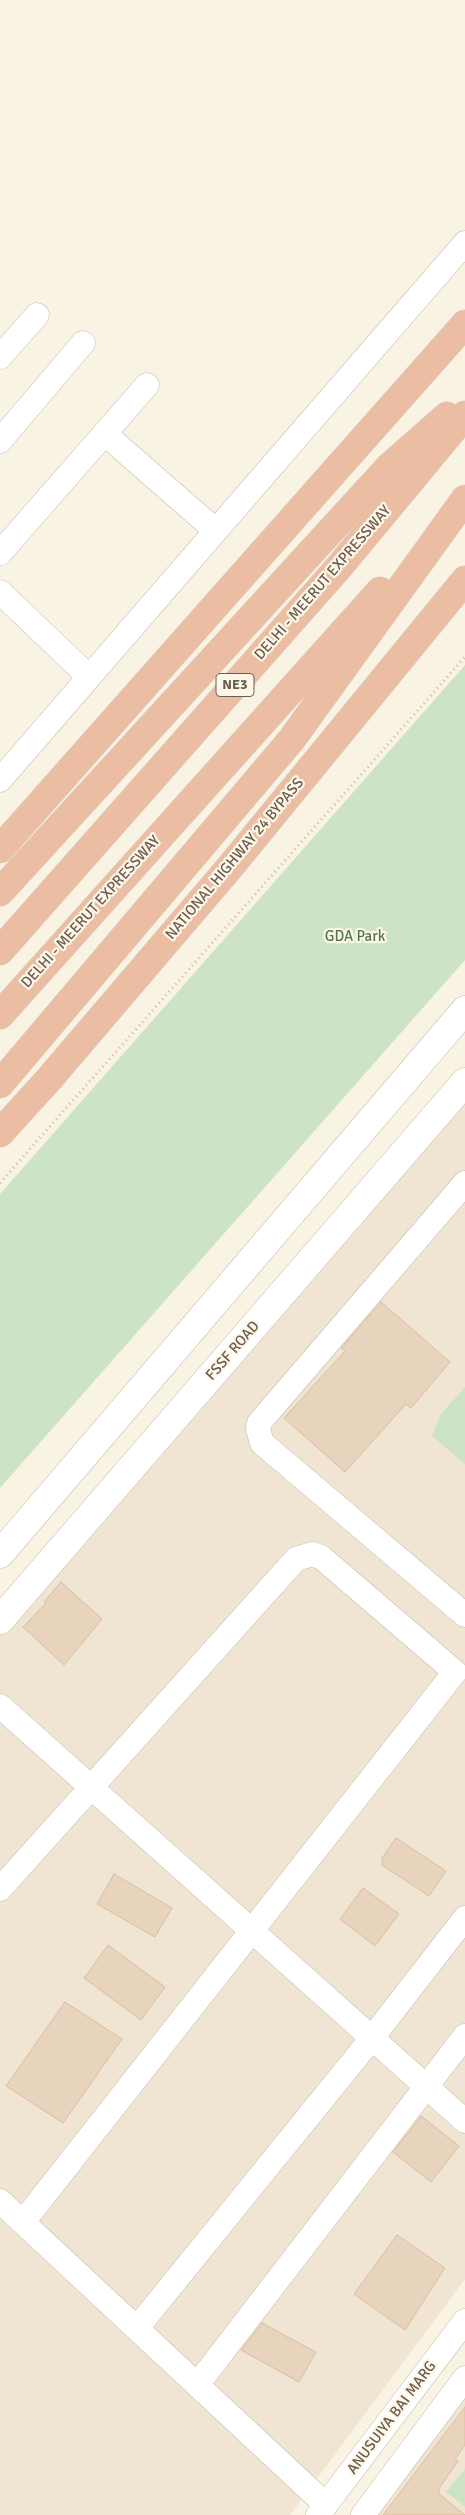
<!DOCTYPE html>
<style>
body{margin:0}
canvas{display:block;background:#f8f3e3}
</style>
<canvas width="465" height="2515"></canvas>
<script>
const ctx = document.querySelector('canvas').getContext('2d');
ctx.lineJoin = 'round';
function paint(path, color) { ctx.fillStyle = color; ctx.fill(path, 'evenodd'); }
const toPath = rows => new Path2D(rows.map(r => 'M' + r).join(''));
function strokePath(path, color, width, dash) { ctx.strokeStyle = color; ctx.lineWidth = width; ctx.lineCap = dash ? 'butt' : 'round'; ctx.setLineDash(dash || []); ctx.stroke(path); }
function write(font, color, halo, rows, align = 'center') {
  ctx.font = font + ' Signika,sans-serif'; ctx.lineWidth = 4.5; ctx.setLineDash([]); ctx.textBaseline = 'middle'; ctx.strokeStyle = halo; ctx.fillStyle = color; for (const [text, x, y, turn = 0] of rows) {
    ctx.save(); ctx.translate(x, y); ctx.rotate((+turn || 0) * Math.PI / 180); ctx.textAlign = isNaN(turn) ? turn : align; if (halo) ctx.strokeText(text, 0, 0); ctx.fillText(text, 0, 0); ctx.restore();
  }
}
paint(toPath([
 [465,1103,465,2279,290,2515,0,2515,0,1632],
 [465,2393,465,2515,376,2515]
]), '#efe5d2');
paint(toPath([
 [465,665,465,960,0,1488,0,1194],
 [465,1387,465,1464,432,1436,441,1414],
 [465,2469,465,2507,446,2492]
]), '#cde4c4');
const building = toPath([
 [381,1302,450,1362,411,1408,406,1404,345,1472,284,1418,345,1351,341,1348,381,1302],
 [61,1582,102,1619,64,1665,23,1627,46,1603,44,1602,61,1582],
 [396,1838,446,1871,429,1896,382,1865,382,1858,396,1838],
 [114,1874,172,1908,155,1937,97,1904,114,1874],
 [363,1888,399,1914,375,1946,340,1919,363,1888],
 [108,1945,165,1987,141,2020,84,1978,108,1945],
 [65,2002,122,2039,63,2123,6,2086,65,2002],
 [421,2116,459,2146,431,2182,393,2152,421,2116],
 [397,2235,445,2268,405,2330,354,2294,397,2235],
 [262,2323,316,2352,299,2382,241,2350,262,2323],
 [465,2407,465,2445,455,2459,458,2461,438,2490,440,2491,438,2493,465,2515,383,2515,465,2407]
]);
paint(building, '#e8d3bc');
strokePath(building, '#dabea1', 1);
const street = toPath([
 [0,357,37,315],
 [105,434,215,530],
 [0,441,83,343],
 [0,553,147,385],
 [0,592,88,676],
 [0,780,465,243],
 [465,1183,259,1423,258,1429,262,1443,465,1615],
 [0,1706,465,2121],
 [0,1889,296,1559,312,1554,321,1557,455,1672,23,2222],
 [0,2201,326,2505],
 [137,2328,372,2038,465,1918],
 [197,2385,465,2036],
 [318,2515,465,2321],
 [363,2515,465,2378]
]);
const secondary = toPath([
 [0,1554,465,1010],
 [0,1620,465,1082]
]);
const highway = toPath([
 [0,849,465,324],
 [0,892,389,467,447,416],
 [0,951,339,567,465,415],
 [0,1015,380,591],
 [0,1084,292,739,465,499],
 [0,1133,50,1078,230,867,465,580]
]);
strokePath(street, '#c7bbac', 25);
strokePath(secondary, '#cabcaa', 29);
strokePath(highway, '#d9d5d1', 29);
strokePath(toPath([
 [0,1183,465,657]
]), '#ceb8a2', 3, [1, 4]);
strokePath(street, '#fff', 24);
strokePath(secondary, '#fff', 28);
strokePath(highway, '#ebbda2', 28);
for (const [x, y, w] of [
 [235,685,38]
]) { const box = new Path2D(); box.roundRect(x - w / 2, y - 11.5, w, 23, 4); ctx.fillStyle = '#fcf7e8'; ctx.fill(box); strokePath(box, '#6d5c4d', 1); }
write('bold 14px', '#6d5c4d', null, [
 ["NE3",235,685]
]);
write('15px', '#6d5c4d', '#fcf7e8', [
 ["DELHI - MEERUT EXPRESSWAY",323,583,-49],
 ["NATIONAL HIGHWAY 24 BYPASS",235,859,-50],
 ["DELHI - MEERUT EXPRESSWAY",91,912,-48],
 ["FSSF ROAD",233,1351,-49],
 ["ANUSUIYA BAI MARG",392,2418,-53]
]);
write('15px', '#527749', '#fcf7e8', [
 ["GDA Park",355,937]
]);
</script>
